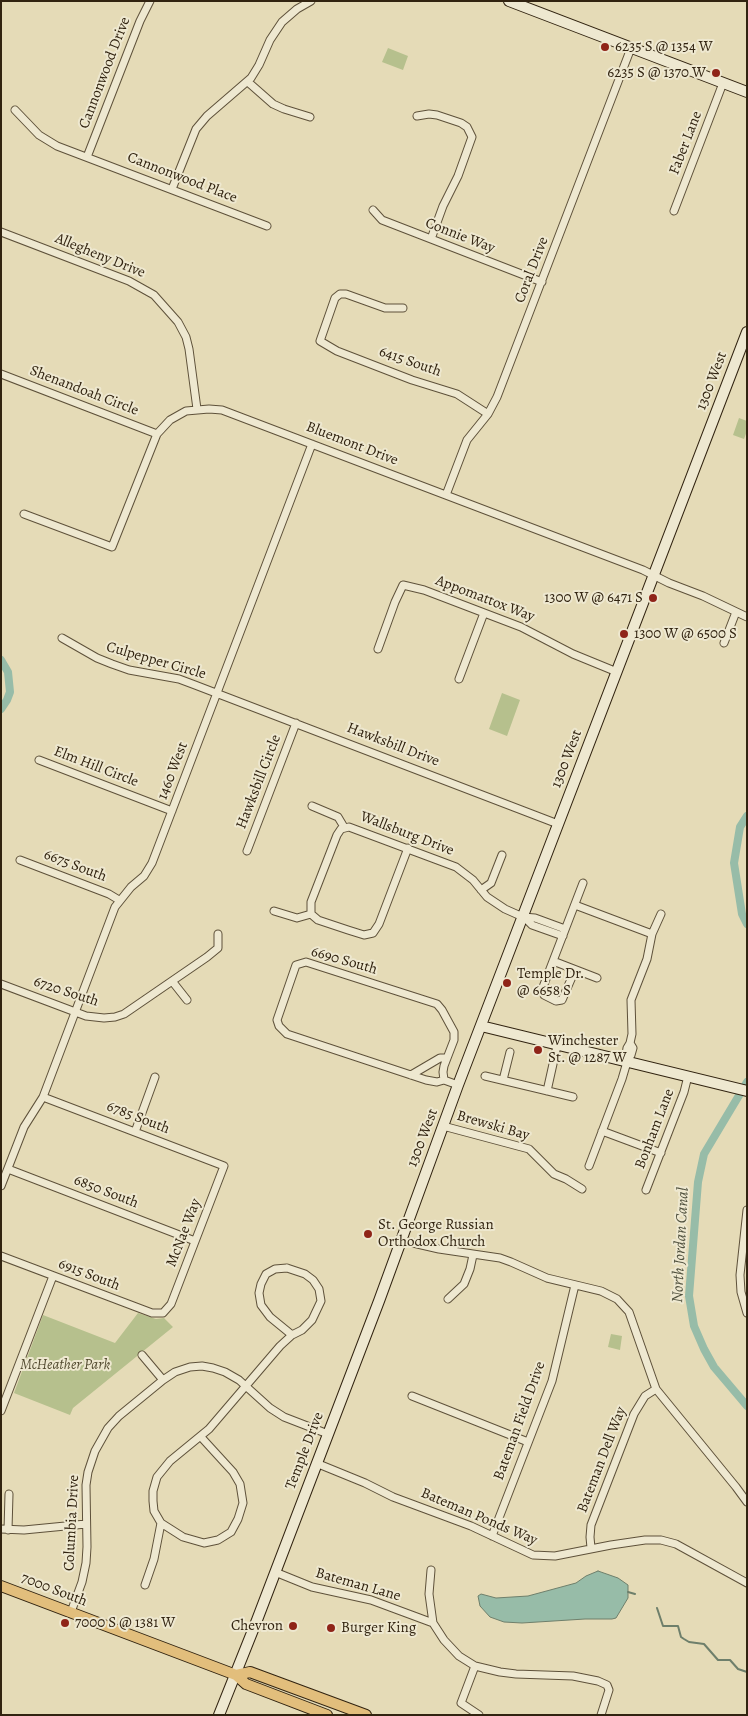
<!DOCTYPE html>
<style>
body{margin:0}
#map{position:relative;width:748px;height:1716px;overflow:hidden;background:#e5dbb7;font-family:Alegreya,serif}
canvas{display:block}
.frame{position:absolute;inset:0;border:2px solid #312310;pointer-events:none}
</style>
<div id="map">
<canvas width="748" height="1716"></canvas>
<div class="frame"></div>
</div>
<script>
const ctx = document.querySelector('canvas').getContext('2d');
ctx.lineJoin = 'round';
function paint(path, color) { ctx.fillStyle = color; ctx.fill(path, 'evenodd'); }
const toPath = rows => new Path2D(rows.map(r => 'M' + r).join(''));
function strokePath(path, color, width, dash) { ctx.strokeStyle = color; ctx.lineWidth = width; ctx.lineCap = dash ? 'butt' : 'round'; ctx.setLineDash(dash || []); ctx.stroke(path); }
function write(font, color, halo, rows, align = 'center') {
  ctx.font = font + ' Alegreya,serif'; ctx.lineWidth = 4; ctx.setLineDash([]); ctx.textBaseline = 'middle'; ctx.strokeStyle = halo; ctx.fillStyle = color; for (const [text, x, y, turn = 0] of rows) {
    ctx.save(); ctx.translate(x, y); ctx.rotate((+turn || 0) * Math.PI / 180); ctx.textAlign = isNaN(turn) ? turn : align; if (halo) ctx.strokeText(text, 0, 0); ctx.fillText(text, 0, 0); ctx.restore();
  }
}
paint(toPath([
 [388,48,408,56,403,70,382,62],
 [739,418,747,421,747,431,744,439,733,435],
 [502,693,520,700,507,736,489,729],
 [138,1313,156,1319,164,1318,173,1327,73,1408,70,1415,14,1393,43,1315,115,1343],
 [611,1334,622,1336,620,1350,608,1347]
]), '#b6c08d');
const water = toPath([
 [598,1571,618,1578,628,1585,628,1598,616,1618,612,1619,585,1619,522,1623,504,1622,490,1617,480,1606,478,1596,481,1594,496,1598,528,1596,576,1583,586,1576,598,1571]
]);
paint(water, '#97bca8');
strokePath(water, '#6e7f6b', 1);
strokePath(toPath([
 [628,1592,635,1594],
 [657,1608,663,1626,678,1626,681,1637,684,1639,689,1642,704,1644,718,1660,730,1660,738,1669,747,1672]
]), '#6e7f6b', 2);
strokePath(toPath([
 [1,660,8,672,10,692,7,700,1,709],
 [747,816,740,827,734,863,742,914,747,924],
 [747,1082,704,1154,698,1182,689,1296,694,1326,704,1349,714,1367,747,1406]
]), '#97bca8', 8);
const street = toPath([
 [248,82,273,104,284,109,310,117],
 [15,110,39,135,57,146,267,226],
 [417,116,429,114,437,115,461,123,467,127,472,137,458,176,443,206,431,239],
 [87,157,140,21,150,1],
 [172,189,196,129,207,116,251,78,259,65,270,40,282,22,297,9,311,1],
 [373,210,382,220,542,282],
 [674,211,723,83],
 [1,232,129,281,154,295,178,322,186,337,189,349,197,409],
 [403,308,385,308,346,294,340,294,335,298,320,341,337,351,412,380,457,394,488,414],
 [1,374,157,434],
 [446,495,467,440,488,414,497,397,631,48],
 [24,514,112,547,157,434,170,420,186,411,209,409,222,410,643,570,669,583,703,596,747,617],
 [62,638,97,658,112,664,129,670,179,679,195,685,558,824],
 [724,643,736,612],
 [378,649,395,602,403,585,424,590,521,627,573,654,617,672],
 [459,679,484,613],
 [39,760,172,811],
 [312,806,338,817,344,827],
 [247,851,296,723],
 [20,860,109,894,119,900],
 [481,890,491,883,502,855],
 [575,905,652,934],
 [274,911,297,918,311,914],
 [311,914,311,902,337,835,341,829,349,827,456,867,473,880,487,897,505,909,523,917,535,918,565,929],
 [311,914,318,920,348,930,364,935,373,933,379,924,408,848],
 [524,917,532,925,563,936],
 [553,961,597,978],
 [575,970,562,1000,556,1001,544,995,543,987,583,883],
 [172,981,187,1000],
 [1,984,86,1016,104,1018,115,1017,124,1014,207,957,218,948,218,934],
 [627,1062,626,1054,627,1048,630,1043,632,1034,631,1000,647,959,652,934,661,914],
 [411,1075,440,1058,447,1058],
 [485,1076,573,1097],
 [444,1080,437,1082,426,1080,287,1034,279,1026,277,1020,296,965,306,962,437,1004,442,1010,454,1032,454,1040,444,1066,443,1072,444,1080,458,1085],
 [503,1080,510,1052],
 [547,1091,557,1046],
 [443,1126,529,1149,554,1174,566,1179,582,1189],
 [602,1131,661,1153],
 [135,1132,155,1077],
 [589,1166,622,1079,627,1062,631,1055,633,1048,630,1043],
 [8,1169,195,1241],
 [1,1186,24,1127,43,1097,115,907,131,887,144,876,152,863,312,444],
 [646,1190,684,1092,688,1076],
 [747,1210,740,1275,741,1292,747,1313],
 [400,1240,439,1249,500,1258,511,1262,547,1278,601,1291,617,1299,629,1312,656,1389,736,1487,747,1502],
 [1,1256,152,1313,163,1313,171,1304,224,1166,43,1097],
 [287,1268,305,1274,313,1280,319,1289,321,1301,312,1320,302,1330,292,1335,270,1317,261,1305,259,1293,261,1284,266,1274,275,1269,287,1268],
 [448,1299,464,1284,470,1269,473,1255],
 [142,1355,163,1380],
 [412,1396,528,1442],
 [1,1411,53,1276],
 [201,1437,233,1472,240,1484,243,1503,238,1519,231,1532,218,1540,204,1543,183,1537,161,1523,154,1511,153,1501,153,1491,157,1477,170,1461,209,1429,280,1346,292,1335],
 [316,1463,365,1483,393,1497,471,1526,533,1555,555,1556,611,1545,645,1540,661,1540,676,1544,747,1583],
 [1,1529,24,1530,86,1524],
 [8,1530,9,1494],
 [492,1536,552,1381,575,1285],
 [591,1548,590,1537,591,1525,634,1414,645,1396,656,1389],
 [431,1570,429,1594,433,1623,444,1640,459,1656,475,1666,500,1672,516,1674,573,1676,598,1681,607,1685,609,1690,601,1715],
 [275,1572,312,1587,371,1600,433,1623],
 [145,1585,154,1559,161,1523],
 [71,1612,82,1582,86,1563,87,1547,86,1485,88,1472,95,1451,108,1428,119,1416,163,1380,175,1372,190,1367,202,1366,213,1368,225,1372,239,1380,270,1408,284,1417,328,1434],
 [475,1666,461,1703,479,1715]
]);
const secondary = toPath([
 [509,1,747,92],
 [481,1026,747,1091],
 [219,1715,257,1620,379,1301,458,1085,747,332]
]);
const primary = toPath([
 [1,1586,236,1675,246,1684,327,1715],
 [236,1675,250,1672,366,1715]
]);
strokePath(street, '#5e513a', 9);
strokePath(secondary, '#312310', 12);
strokePath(primary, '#312310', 12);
strokePath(street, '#eee8d0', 7);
strokePath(secondary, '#eee8d0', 10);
strokePath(primary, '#e2be7c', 10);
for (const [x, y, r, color] of [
 [605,47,5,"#8f2418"],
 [716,73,5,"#8f2418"],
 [653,598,5,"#8f2418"],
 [624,634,5,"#8f2418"],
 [507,983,5,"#8f2418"],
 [538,1050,5,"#8f2418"],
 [368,1234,5,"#8f2418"],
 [65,1623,5,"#8f2418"],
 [293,1626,5,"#8f2418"],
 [331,1628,5,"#8f2418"]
]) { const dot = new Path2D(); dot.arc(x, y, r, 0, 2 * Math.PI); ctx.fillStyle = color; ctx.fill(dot); strokePath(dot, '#eee8d0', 2); }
write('15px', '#312310', '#eee8d0', [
 ["6235 S @ 1354 W",615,47],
 ["6235 S @ 1370 W",706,73,"right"],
 ["1300 W @ 6471 S",643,598,"right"],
 ["1300 W @ 6500 S",634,634],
 ["Temple Dr.",517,974],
 ["@ 6658 S",517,991],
 ["Winchester",548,1041],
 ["St. @ 1287 W",548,1058],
 ["St. George Russian",378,1225],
 ["Orthodox Church",378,1242],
 ["7000 S @ 1381 W",75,1623],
 ["Chevron",283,1626,"right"],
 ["Burger King",341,1628]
], 'left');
write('15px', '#312310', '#eee8d0', [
 ["Cannonwood Drive",105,73,-69],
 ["Faber Lane",686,143,-69],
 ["Cannonwood Place",182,178,21],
 ["Connie Way",460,236,21],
 ["Allegheny Drive",100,256,22],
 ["Coral Drive",532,270,-69],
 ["6415 South",410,362,19],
 ["1300 West",712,381,-69],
 ["Shenandoah Circle",84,391,21],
 ["Bluemont Drive",352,444,21],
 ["Appomattox Way",485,599,21],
 ["Culpepper Circle",156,661,16],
 ["Hawksbill Drive",393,745,21],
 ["1300 West",567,759,-69],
 ["Elm Hill Circle",96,767,21],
 ["1460 West",173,771,-69],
 ["Hawksbill Circle",259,782,-69],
 ["Wallsburg Drive",407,834,21],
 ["6675 South",75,866,21],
 ["6690 South",344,961,16],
 ["6720 South",66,992,18],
 ["6785 South",138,1118,21],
 ["Brewski Bay",493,1126,16],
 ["Bonham Lane",655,1129,-69],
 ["1300 West",423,1138,-69],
 ["6850 South",106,1192,21],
 ["McNae Way",184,1233,-69],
 ["6915 South",89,1275,21],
 ["Bateman Field Drive",520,1421,-70],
 ["Temple Drive",305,1451,-69],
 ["Bateman Dell Way",602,1460,-69],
 ["Bateman Ponds Way",479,1517,23],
 ["Columbia Drive",72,1523,-87],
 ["Bateman Lane",358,1585,16],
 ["7000 South",54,1590,21]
]);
write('italic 15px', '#524a2f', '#eee8d0', [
 ["McHeather Park",65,1365]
]);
write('italic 16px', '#50513e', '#eee8d0', [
 ["North Jordan Canal",681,1245,-87]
]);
</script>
